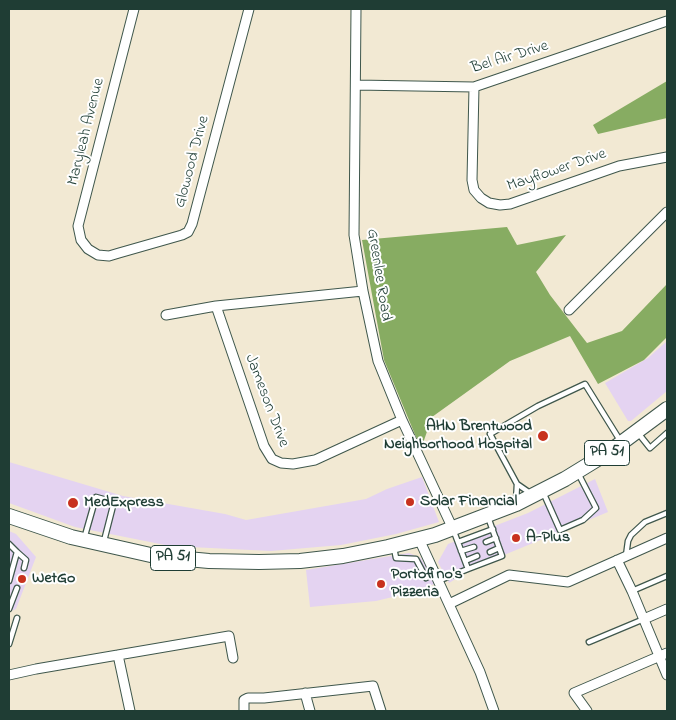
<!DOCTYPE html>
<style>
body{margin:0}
#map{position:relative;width:676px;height:720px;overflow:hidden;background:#f2e9d3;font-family:"Indie Flower",sans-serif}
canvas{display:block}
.frame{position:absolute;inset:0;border:10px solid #1f3d34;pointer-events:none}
</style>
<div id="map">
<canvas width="676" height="720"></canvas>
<div class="frame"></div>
</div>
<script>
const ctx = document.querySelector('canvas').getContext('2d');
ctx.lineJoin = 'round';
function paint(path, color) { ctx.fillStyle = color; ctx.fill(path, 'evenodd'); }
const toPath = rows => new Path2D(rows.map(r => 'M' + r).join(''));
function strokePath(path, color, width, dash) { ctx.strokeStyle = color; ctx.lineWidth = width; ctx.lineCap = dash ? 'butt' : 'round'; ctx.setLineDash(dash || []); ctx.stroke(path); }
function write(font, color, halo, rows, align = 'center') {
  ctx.font = font + ' "Indie Flower",sans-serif'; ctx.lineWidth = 4; ctx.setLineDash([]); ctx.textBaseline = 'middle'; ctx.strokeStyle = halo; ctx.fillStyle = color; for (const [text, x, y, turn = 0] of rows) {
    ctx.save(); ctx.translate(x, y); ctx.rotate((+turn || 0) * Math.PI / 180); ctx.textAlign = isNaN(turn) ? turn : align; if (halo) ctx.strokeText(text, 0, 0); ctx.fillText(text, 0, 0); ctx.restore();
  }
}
paint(toPath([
 [667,341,667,391,631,421,628,421,605,383,648,358],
 [9,462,123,496,225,514,246,520,366,499,387,489,422,477,439,522,396,534,341,545,271,551,170,546,75,527,9,503],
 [595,479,608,512,475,567,449,583,438,562,448,544,528,513],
 [9,531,16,534,36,557,16,609,9,612],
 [409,553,421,558,435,584,405,594,376,601,310,607,306,570]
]), '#e4d3f1');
paint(toPath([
 [667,81,667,118,598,134,593,125],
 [507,227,517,245,566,235,536,272,550,295,587,343,622,331,667,284,667,337,644,360,598,384,570,336,510,361,432,417,421,449,384,360,362,240]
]), '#87ac62');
const service = toPath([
 [638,433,650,448,667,433],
 [517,484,530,493],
 [543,492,560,530,583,520,596,508,578,473],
 [516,502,517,484,490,434,538,406,585,384,621,442],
 [84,539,96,497,114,502,104,541],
 [458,542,493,529],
 [486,542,496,538],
 [9,544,17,552,9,581],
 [394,548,396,558,416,559,426,578,435,573],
 [461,551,474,547],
 [17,552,26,560,24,568],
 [490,552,499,548],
 [626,556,628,541,631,535,645,522,667,513],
 [465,561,477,556],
 [468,569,502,556,488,517],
 [438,581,468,569,453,529],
 [632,591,667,576],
 [9,609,17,588],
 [589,642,644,619],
 [9,644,17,618]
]);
const minor = toPath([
 [134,9,78,226,81,240,88,249,98,255,109,256,119,253,182,235,188,232,192,224,249,9],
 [356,9,354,235,363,291,378,361,402,420,453,529],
 [356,85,474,87,667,21],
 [474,87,472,180,474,190,481,198,489,203,500,205,510,204,619,166,667,157],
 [216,306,264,446,272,459,281,463,293,464,315,460,402,420],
 [569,310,667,212],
 [166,315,216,306,363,291],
 [419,539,480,672,494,711],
 [617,560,632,591,667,675],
 [449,604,509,575,568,582,667,538],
 [644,619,667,609],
 [118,655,130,711],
 [9,675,36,669,229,636,233,658],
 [305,693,310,711],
 [244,711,244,700,248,698,264,698,373,686,381,711],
 [587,711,574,693,667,653]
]);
const trunk = toPath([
 [9,516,71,537,155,556,209,561,259,562,300,561,343,556,388,547,435,535,516,504,565,479,609,452,667,409]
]);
strokePath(service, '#3f574c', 7);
strokePath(minor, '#3f574c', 11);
strokePath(trunk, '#3f574c', 16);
strokePath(service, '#fff', 4.5);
strokePath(minor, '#fff', 9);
strokePath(trunk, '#fff', 14);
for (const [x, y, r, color] of [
 [543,436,6,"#c8321e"],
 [410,502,5,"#c8321e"],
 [73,503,6,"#c8321e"],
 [516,538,5,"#c8321e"],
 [22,579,5,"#c8321e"],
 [381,584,5,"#c8321e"]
]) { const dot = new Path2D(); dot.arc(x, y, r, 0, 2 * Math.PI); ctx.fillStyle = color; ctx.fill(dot); strokePath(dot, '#fff', 2); }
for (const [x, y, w] of [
 [607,453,45],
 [173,558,45]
]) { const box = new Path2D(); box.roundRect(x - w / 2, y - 12.5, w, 25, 4); ctx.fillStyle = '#fff'; ctx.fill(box); strokePath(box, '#1f3d34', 1); }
write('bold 15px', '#1f3d34', null, [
 ["PA 51",607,453],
 ["PA 51",173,558]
]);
write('16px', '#1f3d34', '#fff', [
 ["Bel Air Drive",510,58,-17],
 ["Maryleah Avenue",87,132,-76],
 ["Glowood Drive",193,162,-75],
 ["Mayflower Drive",557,171,-19],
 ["Greenlee Road",378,275,81],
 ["Jameson Drive",266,401,69]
]);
write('bold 16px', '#1f3d34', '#fff', [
 ["AHN Brentwood",532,427,"right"],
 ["Neighborhood Hospital",532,445,"right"],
 ["Solar Financial",420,502],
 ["MedExpress",84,503],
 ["A-Plus",526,538],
 ["Portofino's",391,575],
 ["Pizzeria",391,593],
 ["WetGo",32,579]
], 'left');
</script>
